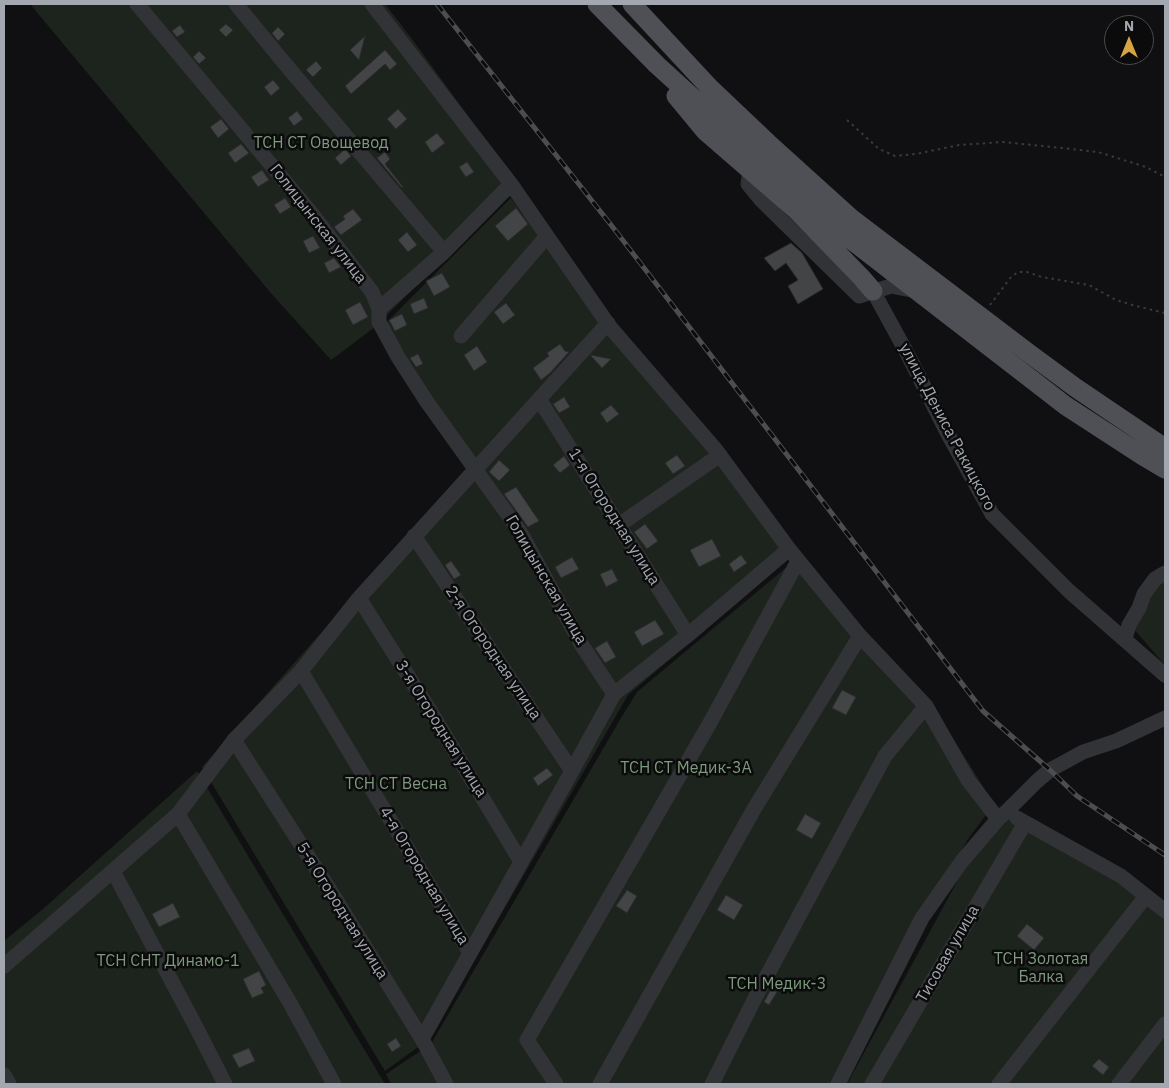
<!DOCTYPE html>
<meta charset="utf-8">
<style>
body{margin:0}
#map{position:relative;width:1169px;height:1088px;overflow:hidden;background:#101012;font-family:"IBM Plex Sans",sans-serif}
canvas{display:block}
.frame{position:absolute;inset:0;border:5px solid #a3a8b0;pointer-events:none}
.north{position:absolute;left:1104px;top:15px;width:50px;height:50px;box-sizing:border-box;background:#0b0b0c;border:1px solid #484a4e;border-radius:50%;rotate:0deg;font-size:14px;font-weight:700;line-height:20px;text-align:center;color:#a3a8b0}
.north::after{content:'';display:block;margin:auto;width:18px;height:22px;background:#d8a341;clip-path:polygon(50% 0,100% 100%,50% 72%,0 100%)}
</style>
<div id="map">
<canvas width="1169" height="1088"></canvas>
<div class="frame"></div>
<div class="north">N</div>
</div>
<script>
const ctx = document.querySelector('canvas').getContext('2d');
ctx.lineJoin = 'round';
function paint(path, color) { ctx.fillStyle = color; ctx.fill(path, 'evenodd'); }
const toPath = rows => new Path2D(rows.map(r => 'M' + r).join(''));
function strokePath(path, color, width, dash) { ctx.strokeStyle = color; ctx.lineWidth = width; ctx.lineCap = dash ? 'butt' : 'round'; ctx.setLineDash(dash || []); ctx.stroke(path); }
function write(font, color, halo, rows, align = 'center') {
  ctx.font = font + ' "IBM Plex Sans",sans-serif'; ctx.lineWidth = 5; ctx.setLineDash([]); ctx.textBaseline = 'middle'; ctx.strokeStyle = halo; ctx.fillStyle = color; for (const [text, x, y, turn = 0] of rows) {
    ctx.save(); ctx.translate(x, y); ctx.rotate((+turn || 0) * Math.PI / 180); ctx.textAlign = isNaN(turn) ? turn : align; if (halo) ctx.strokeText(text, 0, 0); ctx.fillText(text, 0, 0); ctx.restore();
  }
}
paint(toPath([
 [30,4,385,4,412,39,519,186,510,193,375,327,331,360,270,292],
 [511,198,613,336,721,463,790,557,628,695,429,1039,385,1071,202,767,466,469,377,332],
 [800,556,862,631,593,1084,391,1084,386,1074,431,1044,621,718,637,692],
 [1165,569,1165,665,1132,627],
 [868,636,929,700,994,804,968,839,922,918,838,1084,604,1084,761,809],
 [197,771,385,1084,4,1084,4,941,43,909],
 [996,810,1165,907,1165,1084,847,1084]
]), '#1d241e');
const building = toPath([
 [226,24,233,30,226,37,219,30,226,24],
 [180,25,185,32,177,37,172,31,180,25],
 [278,27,285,34,278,41,272,33,278,27],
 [365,36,359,60,350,50,365,36],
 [385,50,397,64,390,70,385,64,351,94,345,86,385,50],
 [199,51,206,58,199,64,193,57,199,51],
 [316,61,322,68,313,77,306,70,316,61],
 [273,80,280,88,271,96,264,87,273,80],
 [398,109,407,119,396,129,387,119,398,109],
 [297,111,303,119,294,126,288,118,297,111],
 [221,119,229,129,218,138,210,127,221,119],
 [437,133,445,143,432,153,425,142,437,133],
 [241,144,249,153,235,163,228,153,241,144],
 [345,149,351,156,341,165,335,158,345,149],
 [385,152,390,159,385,164,403,187,402,188,377,158,385,152],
 [467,162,474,172,466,177,459,167,467,162],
 [262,170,269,180,258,187,251,177,262,170],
 [285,198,291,207,280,214,274,205,285,198],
 [516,208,528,224,508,241,495,226,516,208],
 [353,209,362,220,341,235,334,227,345,219,343,216,353,209],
 [407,232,417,245,408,252,398,240,407,232],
 [313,236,320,248,309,253,303,241,313,236],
 [791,243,802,253,823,289,798,304,788,286,798,280,791,270,786,263,775,271,764,258,791,243],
 [334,258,341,267,329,273,324,263,334,258],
 [442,273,450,287,434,296,426,281,442,273],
 [424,298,428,308,414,314,410,304,424,298],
 [360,302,368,317,353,325,345,310,360,302],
 [506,303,515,315,503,324,494,312,506,303],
 [402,314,407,325,395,331,389,320,402,314],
 [560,344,565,351,569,352,550,373,541,380,533,368,549,356,547,353,560,344],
 [477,346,487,362,474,371,464,355,477,346],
 [418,354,423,364,416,367,410,358,418,354],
 [591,355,611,359,602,368,591,356,591,355],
 [564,397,570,407,559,413,553,404,564,397],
 [611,405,619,414,607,423,600,413,611,405],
 [677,455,685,466,673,474,665,463,677,455],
 [564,456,570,465,560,473,553,465,564,456],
 [499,460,510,470,499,481,489,472,499,460],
 [516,487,539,521,528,527,504,494,516,487],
 [645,524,658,541,647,549,634,532,645,524],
 [712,539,721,556,699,567,690,550,712,539],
 [741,555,747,563,734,572,729,564,741,555],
 [572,557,579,569,561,578,555,567,572,557],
 [451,561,461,575,454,579,445,565,451,561],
 [612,569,618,581,606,587,600,574,612,569],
 [655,620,664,634,642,646,634,632,655,620],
 [607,641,616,657,605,663,595,648,607,641],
 [842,690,856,697,846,715,832,708,842,690],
 [547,768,553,775,538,786,533,778,547,768],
 [805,814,821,823,812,839,796,830,805,814],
 [627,890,637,896,627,913,616,906,627,890],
 [726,895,743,905,734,920,717,910,726,895],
 [173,903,180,917,159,927,152,914,173,903],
 [1027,924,1044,938,1034,950,1017,936,1027,924],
 [259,971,266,985,261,988,264,993,252,998,243,979,259,971],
 [771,989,777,992,769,1005,764,1002,771,989],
 [396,1038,401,1046,392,1052,387,1044,396,1038],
 [249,1048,255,1061,239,1068,232,1055,249,1048],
 [1099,1059,1109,1067,1103,1075,1092,1066,1099,1059]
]);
paint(building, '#424446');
strokePath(building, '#2b2b2d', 1);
strokePath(toPath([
 [847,120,879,149,895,156,916,154,959,145,1003,142,1062,148,1098,152,1146,167,1165,177],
 [990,305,1011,277,1018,272,1027,272,1042,277,1089,285,1116,300,1136,306,1165,313]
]), '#383a3d', 2, [2.5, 4]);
strokePath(toPath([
 [137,4,313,215,372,292,379,309,379,322,398,357,427,402,521,533,581,644,614,694],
 [236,4,281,59,444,252],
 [372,4,511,184,610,327,716,450,789,549,860,636,926,706,968,780,998,819],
 [750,170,748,184,762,201,859,296,891,286,916,291],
 [873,291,908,355,949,436,992,514,1069,591,1165,675],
 [379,309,444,252,511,184],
 [461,336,547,236],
 [539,399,688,635],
 [619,525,720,455],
 [414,536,572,771],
 [359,598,434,717,521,862],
 [1125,639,1129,625,1139,608,1144,594,1155,579,1165,573],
 [301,671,470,953],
 [234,740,335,898,422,1039,446,1084],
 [178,814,290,1003,334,1084],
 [1017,818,1121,876,1165,911],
 [113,871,195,1025,225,1084],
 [4,966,178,814,234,740,301,671,359,598,608,323],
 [422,1039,572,771,614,694,688,635,789,549],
 [4,1075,9,1084],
 [556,1084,527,1040,711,721,798,561],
 [600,1084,754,809,860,636],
 [712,1084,756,996,885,756,926,706],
 [838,1084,922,918,962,861,998,819,1006,812,1036,782,1050,770,1083,752,1116,741,1165,718],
 [872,1084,1025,823],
 [999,1084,1146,896],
 [1119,1084,1165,1024]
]), '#323336', 15);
strokePath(toPath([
 [597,4,657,65,837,229,1066,406,1143,456,1165,469],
 [632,4,710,88,768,143,851,218,1030,354,1076,388,1165,448],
 [676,96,705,131,795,209,861,277,873,291]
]), '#4e5055', 19);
const rail = toPath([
 [437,4,615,230,983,711,1050,770,1077,796,1165,855]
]);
strokePath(rail, '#4b4d51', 5);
strokePath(rail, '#0b0b0c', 3, [9]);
write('16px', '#7d997e', '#0b0b0c', [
 ["ТСН СТ Овощевод",321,143],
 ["ТСН СТ Медик-3А",686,768],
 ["ТСН СТ Весна",396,784],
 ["ТСН Золотая",1041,959],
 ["Балка",1041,977],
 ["ТСН СНТ Динамо-1",168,961],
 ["ТСН Медик-3",777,984]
]);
write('16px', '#a3a8b0', '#0b0b0c', [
 ["Голицынская улица",318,224,52],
 ["улица Дениса Ракицкого",947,427,62],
 ["1-я Огородная улица",614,517,58],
 ["Голицынская улица",546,580,60],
 ["2-я Огородная улица",493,653,56],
 ["3-я Огородная улица",441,729,58],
 ["4-я Огородная улица",424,876,59],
 ["5-я Огородная улица",342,911,58],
 ["Тисовая улица",948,954,-60]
]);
</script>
